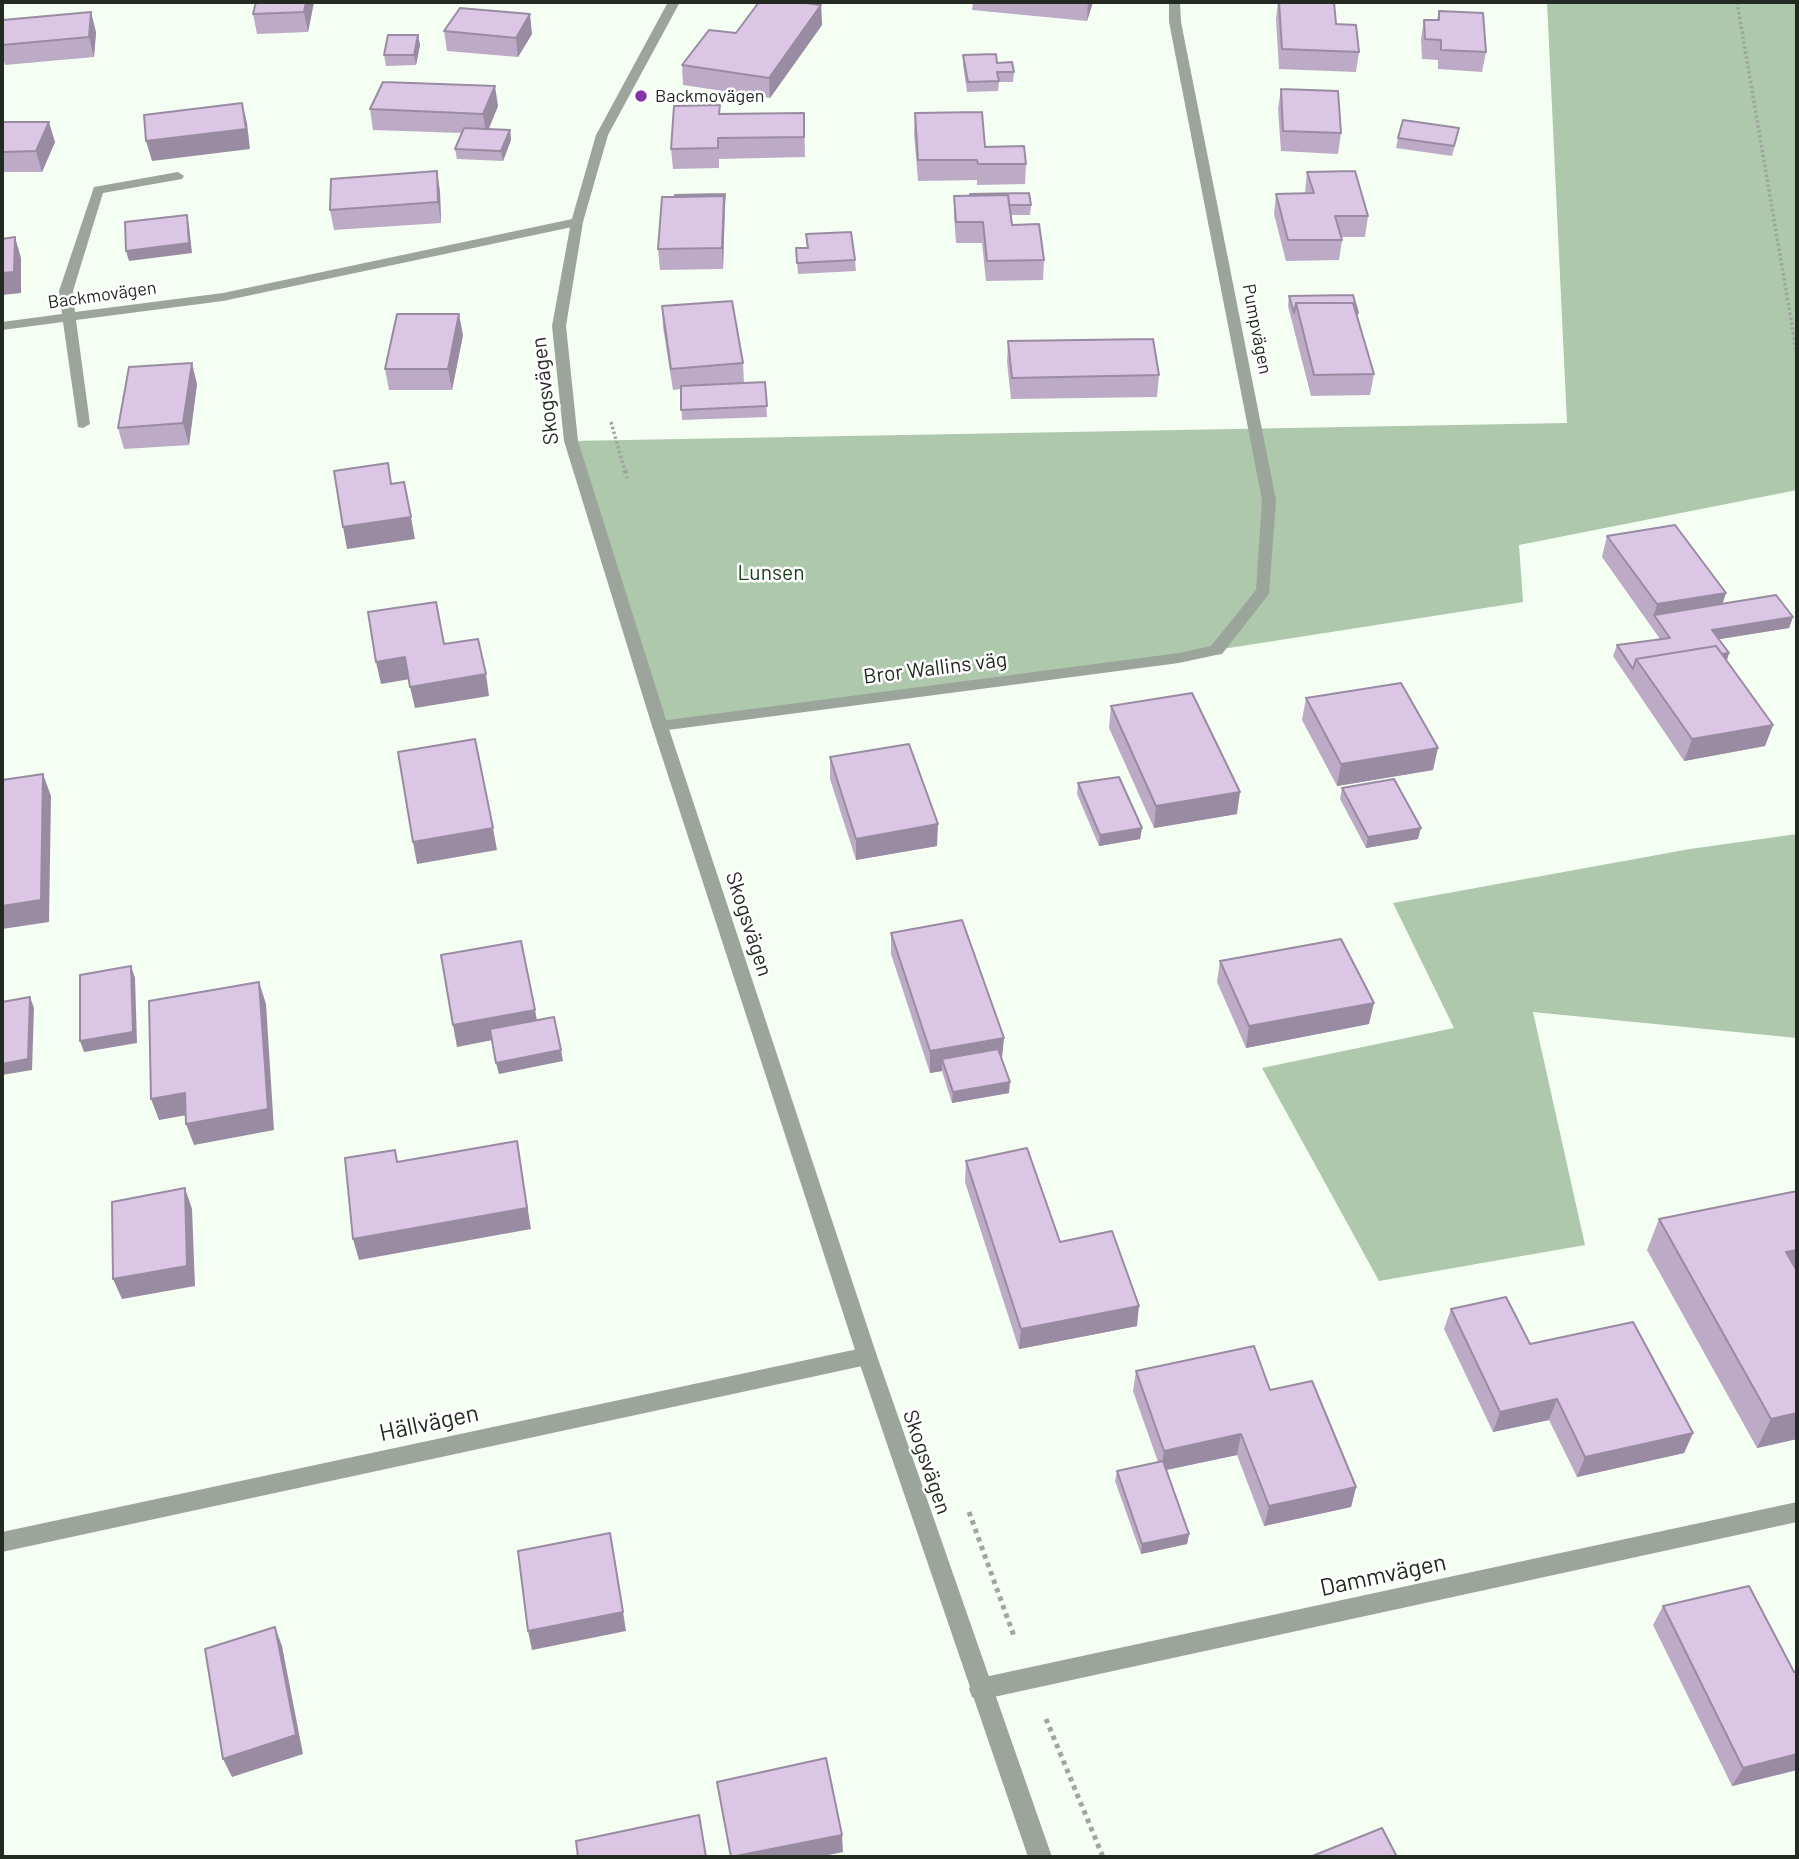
<!DOCTYPE html>
<meta charset="utf-8">
<style>
body{margin:0}
#map{position:relative;width:1799px;height:1859px;overflow:hidden;background:#f4fef3;font-family:Barlow,sans-serif}
canvas{display:block}
.frame{position:absolute;inset:0;border:4px solid #222a21;pointer-events:none}
</style>
<div id="map">
<canvas width="1799" height="1859"></canvas>
<div class="frame"></div>
</div>
<script>
const ctx = document.querySelector('canvas').getContext('2d');
ctx.lineJoin = 'round';
function paint(path, color) { ctx.fillStyle = color; ctx.fill(path, 'evenodd'); }
const toPath = rows => new Path2D(rows.map(r => 'M' + r).join(''));
function strokePath(path, color, width, dash) { ctx.strokeStyle = color; ctx.lineWidth = width; ctx.lineCap = dash ? 'butt' : 'round'; ctx.setLineDash(dash || []); ctx.stroke(path); }
function write(font, color, halo, rows, align = 'center') {
  ctx.font = font + ' Barlow,sans-serif'; ctx.lineWidth = 5; ctx.setLineDash([]); ctx.textBaseline = 'middle'; ctx.strokeStyle = halo; ctx.fillStyle = color; for (const [text, x, y, turn = 0] of rows) {
    ctx.save(); ctx.translate(x, y); ctx.rotate((+turn || 0) * Math.PI / 180); ctx.textAlign = isNaN(turn) ? turn : align; if (halo) ctx.strokeText(text, 0, 0); ctx.fillText(text, 0, 0); ctx.restore();
  }
}
paint(toPath([
 [1547,2,1797,2,1797,490,1519,545,1523,602,1216,650,660,726,571,441,1567,423],
 [1797,834,1797,1038,1533,1012,1585,1245,1379,1281,1262,1068,1454,1028,1393,903,1690,849]
]), '#adc8ab');
strokePath(toPath([
 [1737,2,1797,355],
 [611,422,625,472]
]), '#9ea79d', 3.5, [2.5, 2.5]);
strokePath(toPath([
 [625,470,627,478]
]), '#9ea79d', 4.5, [3.5, 3.5]);
strokePath(toPath([
 [969,1512,1015,1639],
 [1046,1719,1103,1857]
]), '#9ea79d', 5, [4.5, 4.5]);
paint(toPath([
 [1169,2,1180,2,1181,22,1276,500,1269,594,1222,654,1216,655,1179,663,660,731,654,730,652,726,660,721,1179,653,1211,646,1256,590,1262,500,1169,22,1169,2],
 [178,172,184,176,182,179,103,193,73,291,75,312,223,293,577,218,583,222,577,226,223,301,76,320,90,424,83,428,78,427,63,322,2,330,2,322,62,314,59,291,94,187,178,172],
 [867,1347,874,1350,877,1356,874,1362,867,1365,2,1552,2,1532,867,1347],
 [1797,1502,1797,1522,980,1700,972,1697,969,1689,972,1681,980,1678,1797,1502]
]), '#9ca59b');
paint(toPath([
 [668,2,680,2,608,135,583,222,566,326,578,441,668,726,877,1356,1052,1857,1028,1857,857,1356,652,726,564,441,552,326,571,222,596,135,668,2]
]), '#9ca59b');
paint(toPath([
 [256,2,314,2,308,32,257,34,253,14],
 [973,2,1109,2,1109,3,1093,2,1087,21,972,10],
 [1278,2,1336,24,1359,52,1356,72,1279,69,1276,19],
 [821,5,822,25,770,98,683,85,682,65,736,33],
 [1439,11,1486,52,1482,72,1438,69,1438,60,1422,59,1421,39,1424,20,1437,20],
 [444,31,532,34,518,57,447,51],
 [96,32,94,57,5,65,2,53,2,45],
 [418,35,420,45,416,65,386,66,384,55],
 [963,55,1014,72,1013,82,999,82,998,91,967,92,963,65],
 [1281,89,1341,133,1338,154,1281,151,1278,109],
 [720,105,720,114,804,113,805,157,719,159,719,168,673,169,671,149],
 [498,106,489,129,510,130,511,140,503,161,457,159,455,149,462,133,373,130,370,109],
 [915,113,985,147,1026,164,1025,184,977,185,977,180,918,181,914,133],
 [2,122,55,142,42,172,2,172],
 [1459,128,1452,156,1396,148,1398,138],
 [437,171,440,192,441,223,334,230,330,210],
 [1307,172,1368,216,1365,237,1341,237,1342,240,1339,260,1286,261,1274,214,1276,194,1305,193],
 [954,196,1031,205,1030,215,1011,215,1012,225,1044,260,1043,280,986,281,982,243,956,243,954,216],
 [725,205,723,269,660,270,658,249],
 [806,234,855,260,856,271,798,274,796,248,807,248],
 [1289,296,1358,313,1358,317,1374,374,1370,395,1311,396,1288,306],
 [662,306,743,363,744,383,765,382,767,417,682,420,681,389,673,390,663,327],
 [463,335,452,390,389,390,385,369],
 [1008,341,1159,375,1157,397,1011,399,1007,362],
 [197,384,189,445,124,449,118,428],
 [1607,536,1723,604,1793,617,1789,628,1719,639,1727,661,1773,725,1765,746,1684,761,1613,656,1617,645,1660,639,1602,557],
 [1306,698,1433,770,1337,786,1302,720],
 [1111,706,1237,814,1154,828,1109,728],
 [830,757,937,846,856,860,830,779],
 [1078,783,1142,828,1140,839,1099,846,1077,794],
 [1342,788,1418,839,1366,848,1340,799],
 [891,933,1002,1059,1009,1093,952,1103,942,1071,930,1073,891,954],
 [1220,961,1369,1024,1246,1048,1217,982],
 [966,1161,1060,1242,1137,1326,1019,1349,965,1182],
 [1797,1191,1797,1439,1757,1448,1647,1250,1659,1219],
 [1451,1309,1530,1344,1693,1433,1684,1453,1577,1477,1549,1420,1493,1432,1444,1329],
 [1136,1371,1270,1390,1356,1487,1351,1507,1264,1526,1237,1455,1166,1470,1189,1534,1187,1544,1141,1554,1115,1481,1117,1471,1158,1462,1133,1391],
 [1663,1606,1794,1672,1797,1770,1732,1786,1653,1625],
 [717,1782,843,1852,818,1857,731,1857]
]), '#bcaac6');
paint(toPath([
 [306,2,314,2,308,32,304,12],
 [1088,2,1093,2,1087,21],
 [821,5,822,25,770,98,769,78],
 [91,12,96,32,94,57,89,37],
 [530,14,532,34,518,57,516,38],
 [418,35,420,45,416,65,414,55],
 [495,86,498,106,486,134,483,114],
 [242,103,247,123,250,149,152,161,146,141],
 [49,122,55,142,42,172,36,151],
 [510,130,511,140,503,161,501,151],
 [437,171,440,192,441,223,438,202],
 [725,194,725,205,723,269,722,248,724,196],
 [187,215,189,226,192,253,129,261,126,251],
 [15,237,21,258,21,293,2,295,2,273],
 [459,314,463,335,452,390,448,369],
 [192,363,197,384,189,445,183,423],
 [411,517,415,539,347,549,343,527],
 [1726,593,1719,615,1654,615,1651,626,1657,604],
 [1793,617,1789,628,1708,641,1712,630],
 [1729,653,1726,664,1642,668],
 [405,657,410,679,381,684,376,662],
 [486,674,489,696,415,708,410,687],
 [1773,725,1765,746,1684,761,1692,739],
 [1438,748,1433,770,1337,786,1341,764],
 [43,774,51,796,49,922,2,929,2,906],
 [1240,792,1237,814,1154,828,1156,806],
 [938,824,937,846,856,860,856,839],
 [493,828,497,850,417,864,413,842],
 [1142,828,1140,839,1099,846,1100,835],
 [1421,828,1418,839,1366,848,1368,837],
 [131,966,135,978,137,1043,84,1052,80,1041],
 [259,982,266,1004,274,1130,194,1145,186,1124],
 [30,997,34,1008,32,1070,2,1075,2,1064],
 [1374,1003,1369,1024,1246,1048,1249,1026],
 [535,1010,539,1031,457,1047,453,1025],
 [1004,1038,1002,1059,945,1070,942,1059,942,1071,930,1073,930,1051],
 [561,1050,563,1061,499,1074,496,1063],
 [1010,1082,1009,1093,952,1103,953,1092],
 [185,1093,193,1114,159,1120,151,1099],
 [517,1141,531,1229,359,1260,353,1239],
 [185,1188,192,1209,195,1286,122,1299,113,1279],
 [1797,1250,1797,1277,1786,1252],
 [1139,1306,1137,1326,1019,1349,1021,1329],
 [1557,1399,1549,1420,1493,1432,1500,1412],
 [1797,1413,1797,1439,1757,1448,1771,1419],
 [1693,1433,1684,1453,1577,1477,1585,1457],
 [1241,1434,1237,1455,1161,1471,1164,1451],
 [1356,1487,1351,1507,1264,1526,1269,1506],
 [1189,1534,1187,1544,1141,1554,1142,1544],
 [614,1553,626,1631,532,1650,528,1631],
 [275,1627,282,1646,303,1754,232,1777,223,1759],
 [1797,1754,1797,1770,1732,1786,1743,1768],
 [842,1835,843,1852,818,1857,735,1857]
]), '#998ba1');
const building = toPath([
 [256,2,306,2,304,12,253,14,256,2],
 [759,2,798,2,821,5,769,78,682,65,709,30,736,33,759,2],
 [1279,2,1334,2,1336,24,1356,25,1359,52,1282,49,1279,2],
 [460,8,530,14,516,38,444,31,460,8],
 [1439,11,1483,13,1486,52,1441,50,1441,40,1425,39,1424,20,1439,20,1439,11],
 [91,12,89,37,2,45,3,20,91,12],
 [388,35,418,35,414,55,384,55,388,35],
 [996,54,997,63,1012,62,1014,72,997,72,999,81,968,82,963,55,996,54],
 [383,82,495,86,483,114,370,109,383,82],
 [1281,89,1338,91,1341,133,1283,131,1281,89],
 [242,103,246,129,146,141,144,115,242,103],
 [720,105,719,114,804,113,804,137,718,138,718,148,671,149,674,106,720,105],
 [982,112,985,147,1024,146,1026,164,978,164,977,160,918,160,915,113,982,112],
 [1403,120,1459,128,1454,146,1398,138,1403,120],
 [2,122,49,122,36,151,2,152,2,122],
 [464,128,510,130,501,151,455,149,464,128],
 [437,171,438,202,330,210,331,179,437,171],
 [1355,171,1368,216,1335,216,1342,240,1288,240,1276,194,1314,193,1307,172,1355,171],
 [1029,193,1031,205,1009,205,1008,195,970,195,970,194,1029,193],
 [725,194,724,206,724,196,675,197,675,195,725,194],
 [1008,195,1012,225,1039,224,1044,260,987,261,983,222,956,222,954,196,1008,195],
 [724,196,722,248,658,249,662,197,724,196],
 [187,215,189,243,126,251,125,222,187,215],
 [851,232,855,260,797,263,796,248,808,248,806,234,851,232],
 [15,237,14,272,2,273,2,239,15,237],
 [1353,295,1358,313,1356,313,1353,303,1296,303,1294,313,1289,296,1353,295],
 [732,301,743,363,671,369,662,306,732,301],
 [1296,303,1353,303,1374,374,1314,375,1296,303],
 [397,314,459,314,448,369,385,369,397,314],
 [1153,339,1159,375,1012,378,1008,341,1153,339],
 [192,363,183,423,118,428,129,367,192,363],
 [765,382,767,406,681,410,681,386,765,382],
 [388,463,391,484,404,482,411,517,343,527,334,471,388,463],
 [1675,525,1726,593,1657,604,1607,536,1675,525],
 [1776,595,1793,617,1712,630,1729,653,1722,654,1716,646,1636,659,1633,669,1617,645,1670,638,1654,615,1776,595],
 [436,602,444,644,478,639,486,674,410,687,405,657,376,662,368,612,436,602],
 [1716,646,1773,725,1692,739,1636,659,1716,646],
 [1401,683,1438,748,1341,764,1306,698,1401,683],
 [1192,693,1240,792,1156,806,1111,706,1192,693],
 [475,739,493,828,413,842,398,752,475,739],
 [909,744,938,824,856,839,830,757,909,744],
 [43,774,41,900,2,906,2,780,43,774],
 [1119,777,1142,828,1100,835,1078,783,1119,777],
 [1394,779,1421,828,1368,837,1342,788,1394,779],
 [962,920,1004,1038,930,1051,891,933,962,920],
 [1341,939,1374,1003,1249,1026,1220,961,1341,939],
 [521,941,535,1010,453,1025,441,955,521,941],
 [131,966,133,1032,80,1041,80,975,131,966],
 [259,982,268,1109,186,1124,185,1093,151,1099,149,1001,259,982],
 [30,997,28,1059,2,1064,2,1002,30,997],
 [554,1017,561,1050,496,1063,490,1029,554,1017],
 [998,1049,1010,1082,953,1092,942,1059,998,1049],
 [517,1141,527,1208,353,1239,345,1158,395,1150,397,1162,517,1141],
 [1027,1148,1060,1242,1112,1231,1139,1306,1021,1329,966,1161,1027,1148],
 [185,1188,187,1266,113,1279,112,1202,185,1188],
 [1797,1191,1797,1250,1786,1252,1797,1271,1797,1413,1771,1419,1659,1219,1797,1191],
 [1506,1297,1530,1344,1633,1322,1693,1433,1585,1457,1557,1399,1500,1412,1451,1309,1506,1297],
 [1254,1346,1270,1390,1312,1381,1356,1487,1269,1506,1241,1434,1164,1451,1136,1371,1254,1346],
 [1163,1461,1189,1534,1142,1544,1117,1471,1163,1461],
 [610,1533,623,1612,528,1631,518,1551,610,1533],
 [1749,1586,1794,1672,1797,1671,1797,1754,1743,1768,1663,1606,1749,1586],
 [275,1627,296,1735,223,1759,205,1649,275,1627],
 [826,1758,842,1835,731,1857,717,1782,826,1758],
 [699,1815,706,1857,578,1857,576,1841,699,1815],
 [1382,1828,1397,1857,1310,1857,1382,1828]
]);
paint(building, '#dbc6e6');
strokePath(building, '#998ba1', 2);
for (const [x, y, r, color] of [
 [641,96,7,"#8434a4"]
]) { const dot = new Path2D(); dot.arc(x, y, r, 0, 2 * Math.PI); ctx.fillStyle = color; ctx.fill(dot); strokePath(dot, '#fff', 2.5); }
write('18px', '#222a21', '#fff', [
 ["Backmovägen",655,96]
], 'left');
write('18px', '#222a21', '#fff', [
 ["Backmovägen",102,295,-8],
 ["Pumpvägen",1257,329,79]
]);
write('21px', '#222a21', '#fff', [
 ["Skogsvägen",545,391,-97],
 ["Bror Wallins väg",935,668,-7],
 ["Skogsvägen",749,924,72],
 ["Skogsvägen",927,1462,71]
]);
write('21px', '#173e17', '#fff', [
 ["Lunsen",771,573]
]);
write('24px', '#222a21', '#fff', [
 ["Hällvägen",429,1423,-12],
 ["Dammvägen",1383,1575,-12]
]);
</script>
